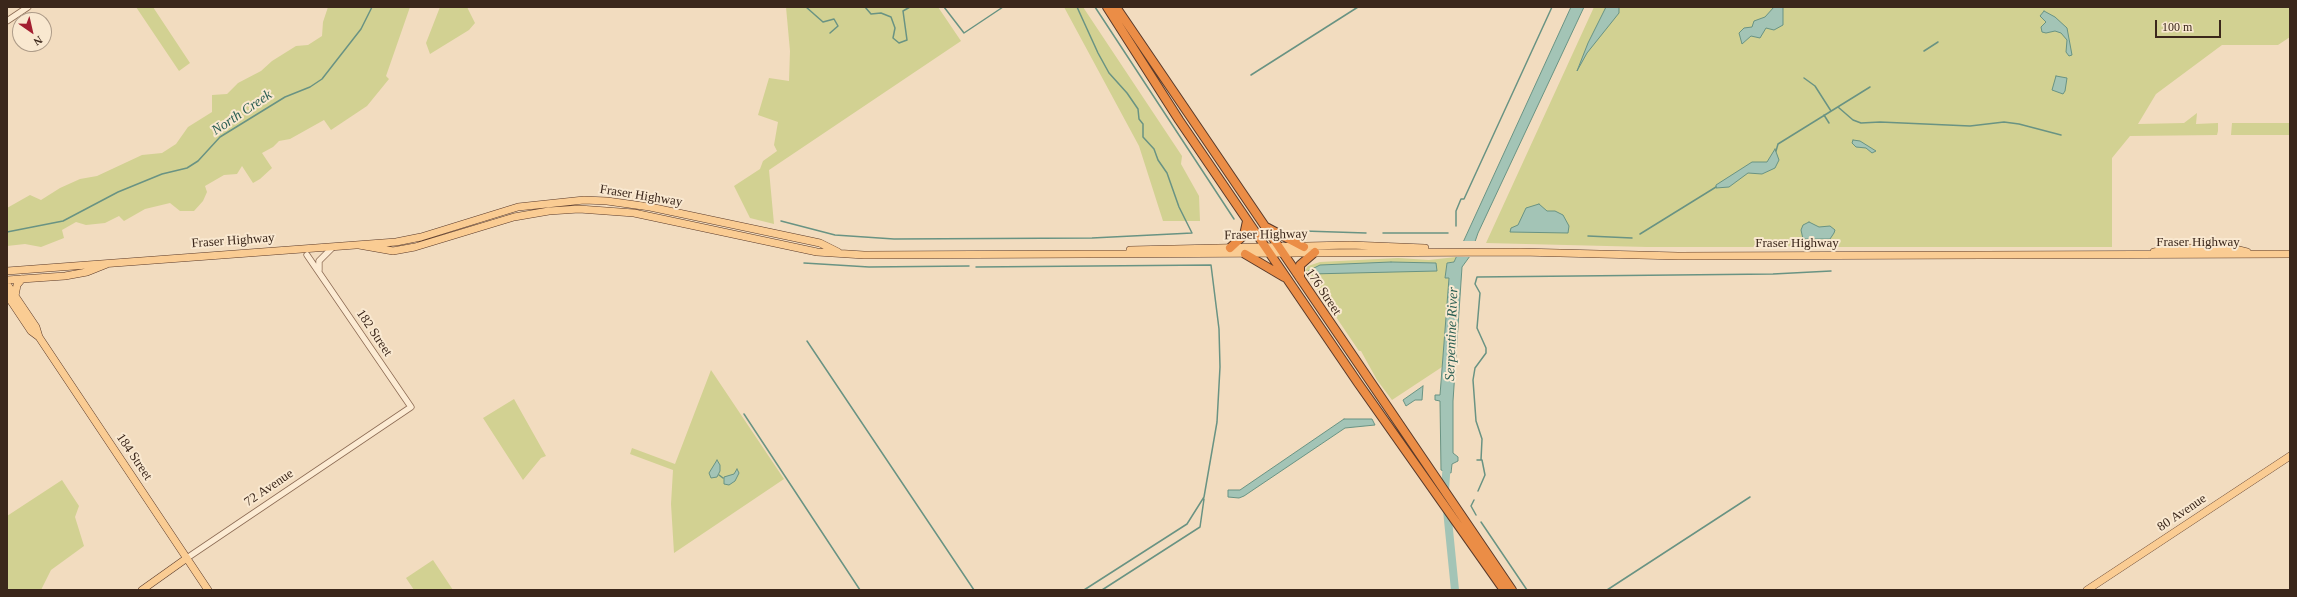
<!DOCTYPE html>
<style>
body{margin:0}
#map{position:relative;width:2297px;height:597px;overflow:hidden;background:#f2dcbf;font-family:"Times New Roman",serif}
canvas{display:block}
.frame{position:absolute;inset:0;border:8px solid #3b271b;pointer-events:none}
.north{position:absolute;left:12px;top:12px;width:40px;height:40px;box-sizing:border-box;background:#f9e8d0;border:1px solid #ad9b88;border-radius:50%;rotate:146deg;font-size:11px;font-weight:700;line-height:16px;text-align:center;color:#3b271b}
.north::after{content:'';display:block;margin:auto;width:14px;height:18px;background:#a31f31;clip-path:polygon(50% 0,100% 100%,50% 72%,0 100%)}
.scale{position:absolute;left:2155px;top:20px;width:66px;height:18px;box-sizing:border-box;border:2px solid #3b271b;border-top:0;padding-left:5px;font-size:12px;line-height:14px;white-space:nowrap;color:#3b271b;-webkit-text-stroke:3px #f9e8d0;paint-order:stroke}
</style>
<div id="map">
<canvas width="2297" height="597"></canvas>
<div class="frame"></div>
<div class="north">N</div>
<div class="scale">100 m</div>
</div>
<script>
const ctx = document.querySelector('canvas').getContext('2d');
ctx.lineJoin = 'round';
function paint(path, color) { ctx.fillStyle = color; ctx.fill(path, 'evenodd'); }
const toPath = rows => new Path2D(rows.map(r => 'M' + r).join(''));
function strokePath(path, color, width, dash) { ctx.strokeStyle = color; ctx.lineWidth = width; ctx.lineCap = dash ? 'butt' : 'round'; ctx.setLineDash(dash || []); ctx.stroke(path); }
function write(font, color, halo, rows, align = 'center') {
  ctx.font = font + ' "Times New Roman",serif'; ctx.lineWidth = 4; ctx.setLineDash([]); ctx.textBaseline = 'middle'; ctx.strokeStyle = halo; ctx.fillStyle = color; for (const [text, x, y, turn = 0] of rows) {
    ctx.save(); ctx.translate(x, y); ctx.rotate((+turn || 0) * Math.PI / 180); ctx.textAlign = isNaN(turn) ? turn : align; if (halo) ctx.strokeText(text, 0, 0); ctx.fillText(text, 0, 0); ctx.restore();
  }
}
paint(toPath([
 [136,7,153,7,190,63,179,71],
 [328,7,410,7,386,76,389,79,367,106,331,130,324,120,290,139,279,141,273,147,262,153,272,168,260,179,253,183,242,166,237,174,224,175,205,186,207,192,203,201,194,211,180,211,170,203,145,209,124,221,119,216,105,223,86,225,76,222,62,230,64,238,41,247,25,244,7,246,7,208,30,195,41,200,60,188,80,179,97,176,142,155,162,153,176,144,188,127,212,112,212,95,227,94,238,83,261,71,272,61,296,46,308,45,322,36,323,22],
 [440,7,467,7,475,23,469,30,430,54,426,43],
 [786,7,938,7,961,41,769,170,774,224,750,218,734,186,760,169,763,161,777,151,774,145,778,122,758,115,769,78,789,81,790,51],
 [1064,7,1083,7,1182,156,1181,164,1199,196,1200,221,1163,221,1139,146],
 [1594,7,2290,7,2290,37,2278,45,2222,45,2156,94,2138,124,2184,123,2197,113,2196,124,2218,123,2218,131,2217,135,2130,136,2112,158,2112,247,1647,247,1486,243],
 [2232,123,2290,123,2290,135,2231,135],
 [1456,257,1454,262,1447,263,1445,278,1449,278,1442,367,1392,400,1377,380,1361,351,1359,351,1305,271,1308,266,1320,262,1398,258,1429,260],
 [711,370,784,479,674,553,671,504,673,470,630,454,632,448,675,464],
 [514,399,546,456,541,458,523,480,483,418],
 [62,480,79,506,75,517,84,546,51,570,41,590,7,590,7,516],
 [433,560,453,590,414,590,406,578]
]), '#d2d192');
const water = toPath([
 [1571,7,1584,7,1478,233,1470,256,1462,267,1453,401,1453,453,1458,457,1458,461,1452,464,1451,473,1441,470,1440,401,1435,400,1435,395,1440,395,1449,278,1445,278,1447,263,1454,262,1571,7],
 [1606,7,1619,7,1619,13,1587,53,1577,71,1588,43,1606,7],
 [1774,7,1783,7,1783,25,1774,30,1766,28,1760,38,1751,36,1742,44,1739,33,1744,28,1752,27,1754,21,1765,17,1774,7],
 [2044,11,2055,17,2067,28,2072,55,2069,56,2066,52,2067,40,2061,33,2055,31,2046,33,2042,32,2041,27,2046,22,2040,16,2044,11],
 [2056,76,2067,78,2065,91,2063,94,2052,90,2056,76],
 [1853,140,1860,141,1876,151,1872,153,1866,148,1856,147,1852,143,1853,140],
 [1775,149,1779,160,1775,168,1762,174,1748,173,1729,187,1716,188,1716,185,1752,162,1767,162,1775,149],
 [1539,204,1547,211,1555,211,1563,215,1569,226,1568,233,1510,232,1511,228,1518,225,1526,208,1539,204],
 [1809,222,1819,227,1830,226,1835,230,1834,233,1830,239,1803,239,1801,230,1803,225,1809,222],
 [1391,262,1436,263,1437,271,1310,274,1308,271,1320,265,1391,262],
 [1423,386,1422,400,1415,400,1406,406,1403,400,1423,386],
 [1344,419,1372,419,1375,425,1345,428,1244,496,1239,498,1228,497,1228,490,1240,490,1344,419],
 [717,460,720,465,720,471,717,477,711,478,709,473,717,460],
 [737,469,739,473,735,481,729,485,724,484,724,477,734,474,737,469]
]);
paint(water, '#a3c4b6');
strokePath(water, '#699383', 1);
paint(toPath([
 [1462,241,1477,241,1472,257,1454,257]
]), '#f2dcbf');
strokePath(toPath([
 [806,7,823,22,834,19,838,26,830,33],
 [826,7,829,7],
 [840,7,844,7],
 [865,7,871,14,881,13,891,17,895,28,893,38,899,43,907,40,903,11,910,7],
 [944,7,964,33,1003,7],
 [1095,7,1234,219],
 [1924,51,1938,42],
 [1251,75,1358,7],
 [1804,78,1815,86,1831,111],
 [1838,107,1853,120,1861,123,1880,122,1970,126,2004,122,2019,124,2061,135],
 [1824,115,1829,123],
 [1776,151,1778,144,1870,87],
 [781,221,835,235,894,239,1092,238,1192,233,1179,207,1167,173,1158,160,1154,149,1143,137,1143,124,1139,119,1138,109,1127,93,1109,73,1098,53,1077,7],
 [1456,226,1456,211,1461,199,1464,199,1552,7],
 [1304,231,1366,233],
 [7,232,63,221,118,192,162,174,187,168,198,161,220,137,285,97,310,87,322,79,361,29,372,7],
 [1383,233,1448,233],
 [1640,234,1716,187],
 [1588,236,1632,238],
 [804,263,869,267,969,266],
 [976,267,1211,265,1219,329,1220,367,1217,422,1204,497,1187,524,1084,590],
 [807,341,974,590],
 [744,414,860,590],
 [1477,460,1481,460,1482,439,1476,421,1473,380,1475,368,1486,353,1486,348,1477,328,1480,293,1475,284,1477,277,1773,274,1831,271],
 [719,475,723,478],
 [1478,491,1485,475,1482,460],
 [1474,500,1471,506,1476,515],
 [1481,522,1527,590],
 [1102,590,1200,527,1204,499],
 [1607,590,1750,497]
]), '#699383', 1.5);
strokePath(toPath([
 [1447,461,1445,490,1455,590]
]), '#a3c4b6', 8);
const minor = toPath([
 [7,21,28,7],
 [319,270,319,261,333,247],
 [187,558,411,407,307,255]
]);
const major = toPath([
 [359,245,393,251,415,247,514,217,549,211,579,209,634,213,817,252,864,255,1521,252,1678,256,2290,254],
 [1130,250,1350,245,1425,248],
 [2154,252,2174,248,2231,248,2247,252],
 [7,271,396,242,421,237,518,207,584,200,607,201,650,207,820,243,838,252],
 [7,280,65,276,87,272,107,264],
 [7,284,36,327,39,337,208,590],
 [7,295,31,331,39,337],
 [15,296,17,285,22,279],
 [142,590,187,558],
 [2087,590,2290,456]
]);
const highway = toPath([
 [1107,7,1179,120,1358,383,1504,590],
 [1116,7,1512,590],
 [1266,227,1304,247],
 [1230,248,1244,235,1247,221],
 [1245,254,1284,277],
 [1300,278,1300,265,1315,252]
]);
strokePath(minor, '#8d6c55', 7);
strokePath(major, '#5a3a2a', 8);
strokePath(highway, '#5a3a2a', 10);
strokePath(minor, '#fcebd3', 5.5);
strokePath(major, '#facc93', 7);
strokePath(highway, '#eb8d46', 8);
write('13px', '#3b271b', '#f9e8d0', [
 ["Fraser Highway",641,196,9],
 ["Fraser Highway",1266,235,-1],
 ["Fraser Highway",233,241,-4],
 ["Fraser Highway",2198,243],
 ["Fraser Highway",1797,244],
 ["176 Street",1323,292,56],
 ["182 Street",374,333,56],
 ["184 Street",134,457,56],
 ["72 Avenue",269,488,-34],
 ["80 Avenue",2182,513,-34]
]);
write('italic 14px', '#295d52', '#f9e8d0', [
 ["North Creek",242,113,-34],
 ["Serpentine River",1452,334,-88]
]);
</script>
